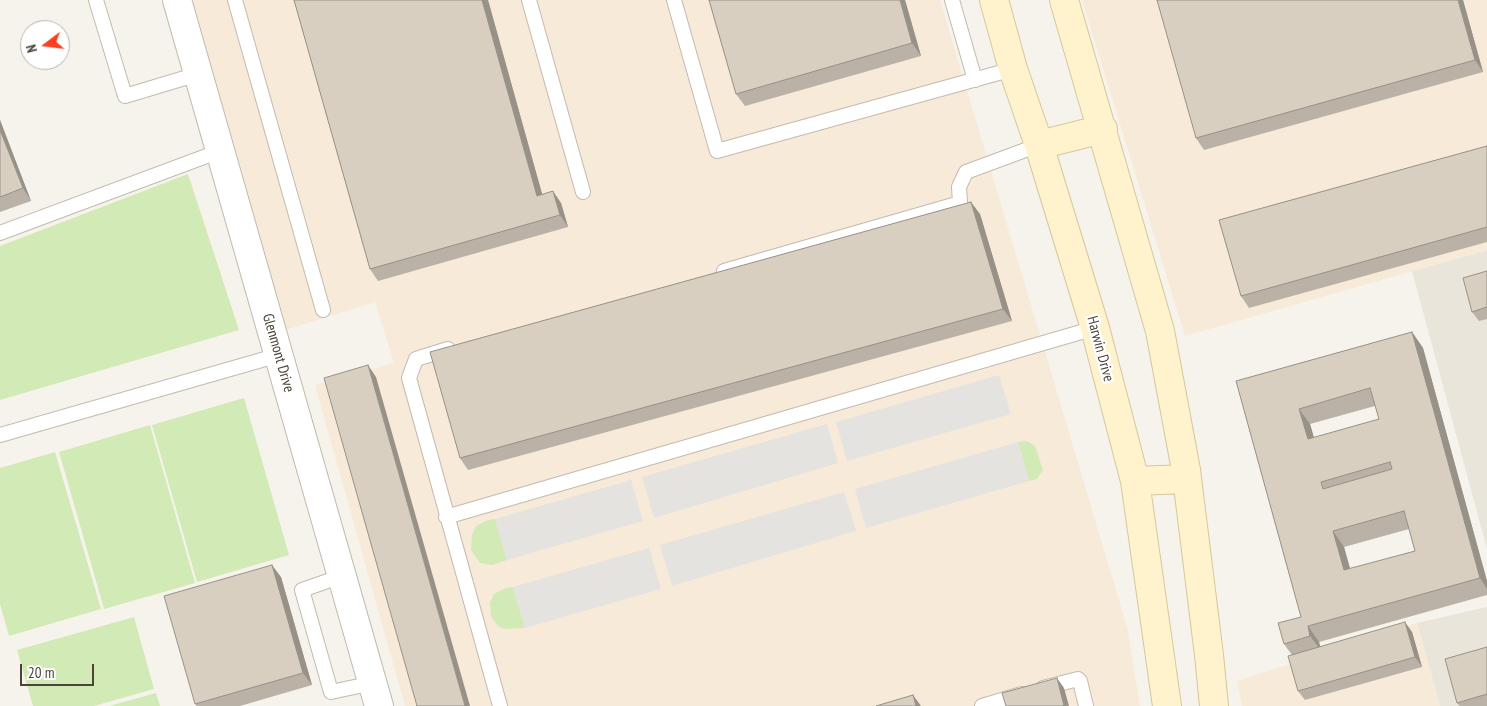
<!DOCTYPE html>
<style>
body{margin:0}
#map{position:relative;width:1487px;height:706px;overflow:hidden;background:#f6f3ec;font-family:"PT Sans Narrow",sans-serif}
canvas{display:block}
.north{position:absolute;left:20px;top:20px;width:50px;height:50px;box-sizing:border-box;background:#fff;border:1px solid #b7b4b0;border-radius:50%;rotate:255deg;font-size:14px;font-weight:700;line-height:20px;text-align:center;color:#4b4439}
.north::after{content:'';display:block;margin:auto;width:18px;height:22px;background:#fc3f1d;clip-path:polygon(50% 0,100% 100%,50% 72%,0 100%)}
.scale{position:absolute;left:20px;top:664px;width:74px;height:22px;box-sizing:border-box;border:2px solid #4b4439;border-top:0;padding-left:6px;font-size:15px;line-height:18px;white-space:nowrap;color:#4b4439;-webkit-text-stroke:4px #fff;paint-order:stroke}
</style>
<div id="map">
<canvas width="1487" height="706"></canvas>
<div class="north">N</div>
<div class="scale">20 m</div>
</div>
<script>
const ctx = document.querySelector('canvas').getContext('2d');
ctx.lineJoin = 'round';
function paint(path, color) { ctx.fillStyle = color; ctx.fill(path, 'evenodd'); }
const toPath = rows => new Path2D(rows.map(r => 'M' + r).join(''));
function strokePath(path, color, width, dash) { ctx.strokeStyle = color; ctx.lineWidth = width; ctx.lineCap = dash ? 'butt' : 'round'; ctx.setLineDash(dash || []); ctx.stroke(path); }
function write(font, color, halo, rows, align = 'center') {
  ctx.font = font + ' "PT Sans Narrow",sans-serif'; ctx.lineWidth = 4.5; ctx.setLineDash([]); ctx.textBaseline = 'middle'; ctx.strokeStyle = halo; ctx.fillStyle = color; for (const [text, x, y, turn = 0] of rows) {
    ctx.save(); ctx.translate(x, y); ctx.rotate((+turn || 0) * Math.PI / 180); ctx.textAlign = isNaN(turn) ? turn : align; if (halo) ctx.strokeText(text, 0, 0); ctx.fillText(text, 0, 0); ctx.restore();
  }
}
paint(toPath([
 [1487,250,1487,549,1412,271],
 [1487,607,1487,706,1440,706,1417,623]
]), '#eae5da');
paint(toPath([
 [191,0,940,0,1127,627,1140,706,405,706,315,385,394,363,375,302,285,330],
 [1082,0,1487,0,1487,250,1185,336],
 [1417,623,1440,706,1242,706,1237,681]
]), '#f7ead8');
paint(toPath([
 [188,174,239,330,0,400,0,246],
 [244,398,289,555,197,582,152,425],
 [150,425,195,583,104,609,59,452],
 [1027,441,1035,446,1043,470,1037,479,1029,481,1018,442],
 [55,452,101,609,9,636,0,604,0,468],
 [495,519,507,560,492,565,480,563,471,550,472,535,476,526,488,520],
 [513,587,525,628,507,629,499,627,491,617,490,603,494,594,506,588],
 [134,617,154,689,94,706,33,706,17,650],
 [156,693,160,706,109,706]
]), '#d2eab5');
paint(toPath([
 [999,375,1011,414,847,461,836,422],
 [827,424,838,463,654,518,642,477],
 [1018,442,1029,481,866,528,855,489],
 [631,480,643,521,507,560,495,519],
 [844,492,856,531,672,586,660,545],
 [649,548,661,589,525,628,513,587]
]), '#e5e3e0');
const service = toPath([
 [96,0,125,96,198,74],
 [235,0,323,310],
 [529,0,583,192],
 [674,0,717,151,1013,69],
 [952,0,975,80],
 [0,233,220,151],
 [724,271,960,203,959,187,966,172,1039,145],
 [448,349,416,359,409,378,500,706],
 [0,435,279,355],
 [446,517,1095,328],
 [342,576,302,590,331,692,373,683],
 [1043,688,1078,679,1080,681,1086,706],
 [982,706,1022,694]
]);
const minor = toPath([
 [177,0,379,706]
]);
const secondary = toPath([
 [994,0,1013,69,1039,145,1095,328,1135,481,1167,706],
 [1064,0,1160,331,1186,470,1209,655,1214,706],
 [1039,145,1103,129],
 [1135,481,1187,479]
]);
strokePath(service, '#c2bbae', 16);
strokePath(minor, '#c2bbae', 30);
strokePath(secondary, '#d6c79b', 30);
strokePath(service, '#fff', 14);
strokePath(minor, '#fff', 28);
strokePath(secondary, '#fff3cd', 28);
paint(toPath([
 [294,0,488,0,542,194,561,203,568,227,378,281,370,269],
 [709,0,905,0,921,56,745,106,736,94],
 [1463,0,1483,72,1204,150,1196,138],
 [0,120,31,201,0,212],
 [1487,146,1487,242,1249,308,1241,296],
 [980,214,1012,321,468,470,460,458],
 [1487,271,1487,319,1479,321,1472,312],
 [1412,332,1423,348,1487,581,1487,595,1319,642,1320,647,1412,632,1422,667,1305,700,1298,691,1292,655,1284,644,1301,617,1236,381],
 [1375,406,1379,419,1314,438,1310,424],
 [1409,529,1415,551,1350,569,1344,547],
 [281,577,312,685,240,706,197,706,195,704],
 [1487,647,1487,706,1460,706,1457,703]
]), '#bab2a6');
paint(toPath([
 [482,0,488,0,546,208,537,196],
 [900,0,905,0,921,56,912,43],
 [1458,0,1463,0,1483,72,1475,60],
 [0,120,31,201,23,188,0,130],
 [553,191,561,203,568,227,560,215],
 [971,202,980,214,1012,321,1003,309],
 [1412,332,1423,348,1487,581,1487,589,1480,578],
 [368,365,376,377,470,706,465,706],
 [1299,409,1310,424,1319,455,1308,439],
 [1333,531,1344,547,1355,586,1344,570],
 [272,565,281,577,312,685,303,673],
 [1405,622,1412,632,1422,667,1415,657],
 [1308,626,1319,642,1322,652,1310,636],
 [1057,678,1064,688,1069,706,1064,706],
 [913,695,921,706,916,706]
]), '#979187');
const building = toPath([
 [294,0,482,0,537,196,553,191,560,215,370,269,294,0],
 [709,0,900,0,912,43,736,94,709,0],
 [1157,0,1458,0,1475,60,1196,138,1157,0],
 [0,130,23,188,0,197,0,130],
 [1487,146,1487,227,1241,296,1219,220,1487,146],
 [971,202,1003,309,460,458,430,352,971,202],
 [1487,271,1487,307,1472,312,1463,278,1487,271],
 [1412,332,1480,578,1308,626,1310,636,1284,644,1278,623,1301,617,1236,381,1412,332],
 [1370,388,1379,419,1308,439,1299,409,1370,388],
 [1390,462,1392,469,1323,489,1321,482,1390,462],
 [1404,511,1415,551,1344,570,1333,531,1404,511],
 [368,365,465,706,417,706,324,378,368,365],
 [272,565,303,673,195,704,164,596,272,565],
 [1405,622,1415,657,1298,691,1288,656,1405,622],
 [1487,647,1487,694,1457,703,1445,659,1487,647],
 [1057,678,1064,706,1006,706,1002,693,1057,678],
 [913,695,916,706,876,706,913,695]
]);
paint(building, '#d8cfc1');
strokePath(building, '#979187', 1);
write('15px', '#4b4439', '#fff', [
 ["Harwin Drive",1100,349,75],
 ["Glenmont Drive",278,353,74]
]);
</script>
